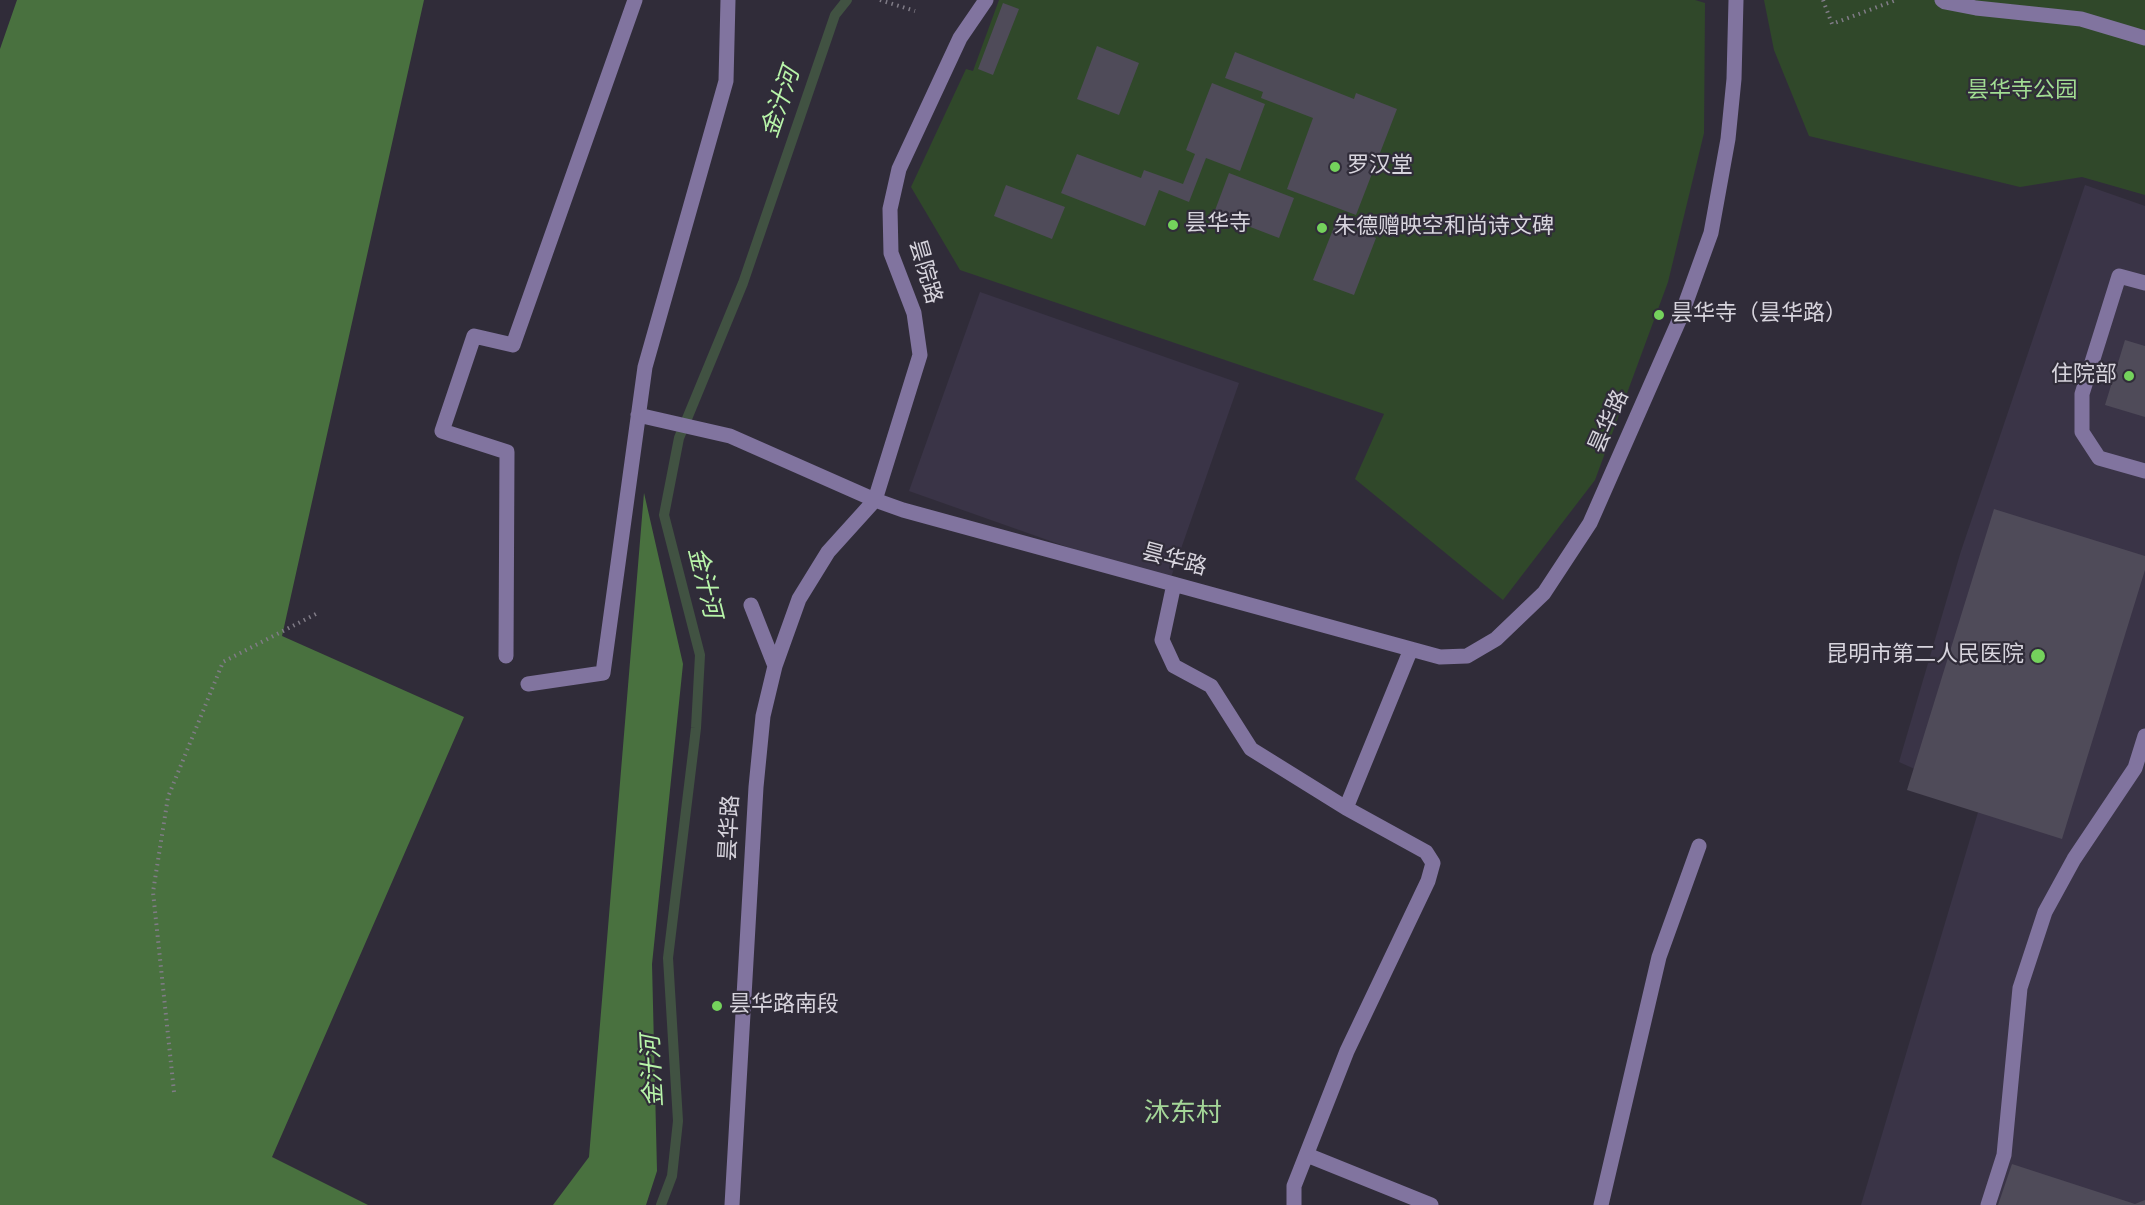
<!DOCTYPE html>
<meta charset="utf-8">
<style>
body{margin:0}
canvas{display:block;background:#302c39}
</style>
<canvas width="2145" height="1205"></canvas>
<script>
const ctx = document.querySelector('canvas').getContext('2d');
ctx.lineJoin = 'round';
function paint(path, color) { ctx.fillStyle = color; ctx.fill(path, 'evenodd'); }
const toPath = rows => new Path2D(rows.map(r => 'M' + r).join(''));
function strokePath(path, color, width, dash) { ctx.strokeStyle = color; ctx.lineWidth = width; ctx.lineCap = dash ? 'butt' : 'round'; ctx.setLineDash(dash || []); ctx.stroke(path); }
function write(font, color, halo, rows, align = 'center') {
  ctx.font = font + ' Jost,"Noto Sans SC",sans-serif'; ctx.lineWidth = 4.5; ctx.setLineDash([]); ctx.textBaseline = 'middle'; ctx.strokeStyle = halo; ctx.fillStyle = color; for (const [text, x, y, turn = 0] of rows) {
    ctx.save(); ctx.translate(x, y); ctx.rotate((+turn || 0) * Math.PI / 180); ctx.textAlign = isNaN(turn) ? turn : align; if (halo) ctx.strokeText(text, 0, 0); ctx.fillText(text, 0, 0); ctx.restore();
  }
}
paint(toPath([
 [2085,185,2145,206,2145,1205,1861,1205,1982,799,1899,762,1961,551],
 [980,292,1239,383,1169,583,909,491]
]), '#3a3447');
paint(toPath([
 [999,0,1695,0,1705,3,1704,133,1668,282,1595,480,1503,600,1355,479,1384,414,960,270,911,187,966,69,973,71],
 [1764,0,2145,0,2145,195,2082,177,2020,187,1809,136,1774,50]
]), '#30482a');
paint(toPath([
 [17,0,424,0,282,636,464,717,272,1157,368,1205,0,1205,0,49],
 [644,493,683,664,652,964,657,1171,646,1205,553,1205,589,1157]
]), '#49713f');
strokePath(toPath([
 [661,1205,672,1176,678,1121,668,958,696,728,700,655,664,515,679,438,743,283,835,15,847,0]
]), '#415242', 10);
paint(toPath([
 [1003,3,1019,9,993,75,978,69],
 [1097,46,1139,63,1119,115,1077,99],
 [1235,52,1354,99,1356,93,1397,109,1356,215,1287,189,1313,118,1261,98,1263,92,1225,78],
 [1212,83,1265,104,1240,171,1206,158,1189,202,1159,190,1145,226,1061,193,1077,154,1141,178,1144,170,1183,184,1195,154,1186,150],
 [1229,173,1294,198,1279,238,1214,213],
 [1006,185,1065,207,1052,239,994,216],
 [1336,222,1376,238,1354,295,1313,280],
 [2125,340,2145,346,2145,417,2105,405],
 [1994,509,2145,556,2145,570,2062,839,1907,790],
 [2012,1164,2135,1204,2145,1200,2145,1205,1998,1205]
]), '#4f4b59');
strokePath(toPath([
 [880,0,915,11],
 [1823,0,1832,24,1896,0],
 [174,1092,153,892,168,797,223,662,316,614]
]), '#807c87', 4, [1.5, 4.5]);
strokePath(toPath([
 [1942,0,1945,2,1976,8,2081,19,2145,38],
 [2145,283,2119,276,2082,394,2082,432,2099,458,2145,471],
 [638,415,730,436,875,500,920,355,914,313,891,253,890,209,899,169,960,38,986,0],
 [1174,584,1162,640,1174,666,1211,686,1251,749,1346,808,1426,852,1433,863,1428,881,1347,1051,1294,1186,1294,1205],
 [751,605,775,666],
 [506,656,507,452,442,431,474,336,513,345,635,0],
 [528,684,603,673,645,367,726,81,728,0],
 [1346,808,1411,649],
 [1307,1155,1431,1205],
 [732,1205,756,787,763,716,775,666,799,599,828,552,875,500,903,510,1440,657,1467,656,1496,639,1544,593,1590,523,1681,316,1711,233,1728,139,1734,79,1736,0],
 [1601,1205,1659,957,1699,846],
 [1988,1205,2004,1155,2020,988,2045,912,2074,859,2135,768,2145,736]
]), '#81749f', 15);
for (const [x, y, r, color] of [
 [1335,167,6,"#74d25c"],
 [1173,225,6,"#74d25c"],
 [1322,228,6,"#74d25c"],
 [1659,315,6,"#74d25c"],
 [2129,376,6,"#74d25c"],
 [2038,656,8,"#74d25c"],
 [717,1006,6,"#74d25c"]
]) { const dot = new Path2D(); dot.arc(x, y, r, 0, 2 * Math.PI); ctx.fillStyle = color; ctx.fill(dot); strokePath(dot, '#302c39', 2); }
write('22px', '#a1dd92', '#302c39', [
 ["昙华寺公园",2022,92]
]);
write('22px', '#d7d4dd', '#302c39', [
 ["罗汉堂",1347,167],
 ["昙华寺",1185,225],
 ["朱德赠映空和尚诗文碑",1334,228],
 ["昙华寺（昙华路）",1671,315],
 ["住院部",2117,376,"right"],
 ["昆明市第二人民医院",2024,656,"right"],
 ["昙华路南段",729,1006]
], 'left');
write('22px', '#d7d4dd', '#302c39', [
 ["昙院路",924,272,74],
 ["昙华路",1610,422,-66],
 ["昙华路",1174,561,15],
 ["昙华路",731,828,-87]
]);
write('italic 24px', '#b8f5a9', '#302c39', [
 ["金汁河",782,103,-71],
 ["金汁河",703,583,76],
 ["金汁河",654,1071,-93]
]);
write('26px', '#a4d698', '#302c39', [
 ["沐东村",1183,1115]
]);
</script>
